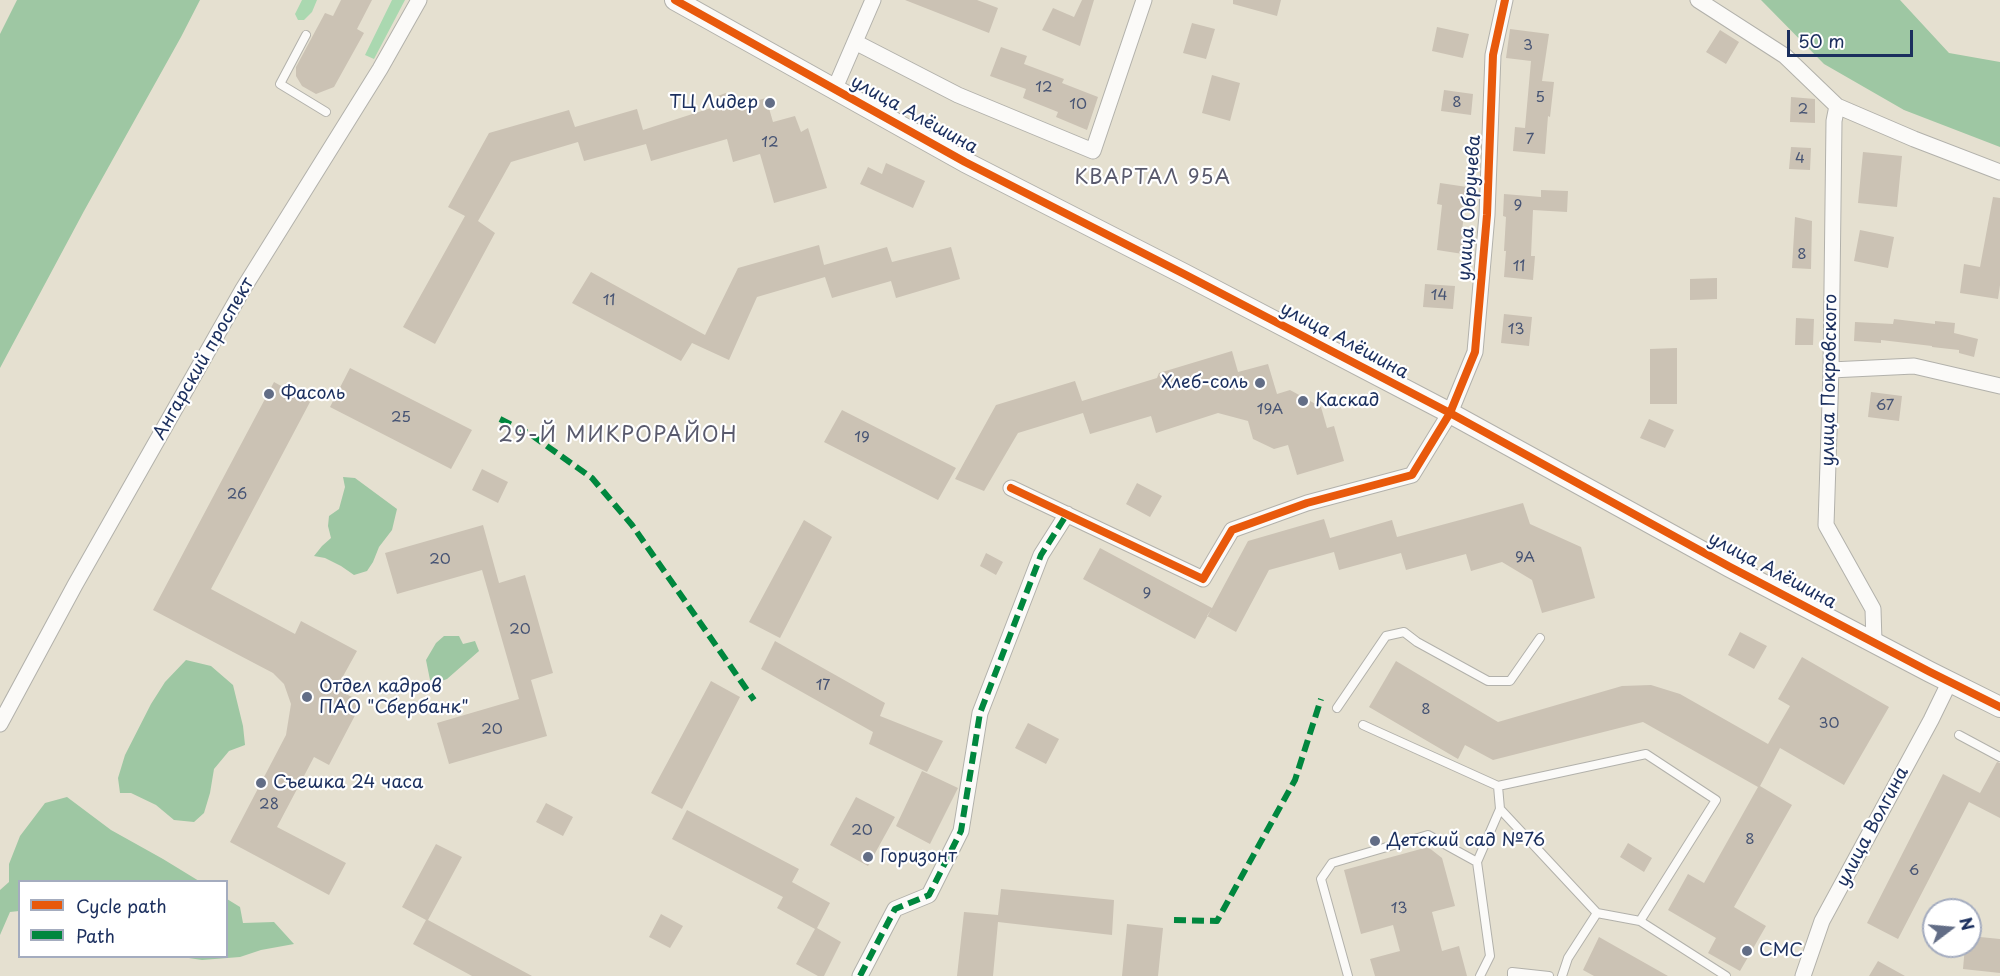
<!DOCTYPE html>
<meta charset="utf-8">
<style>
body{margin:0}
#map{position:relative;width:2000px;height:976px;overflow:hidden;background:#e5e0d0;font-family:"Playpen Sans",sans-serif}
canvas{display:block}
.legend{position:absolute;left:18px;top:880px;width:210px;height:78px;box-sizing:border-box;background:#fff;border:2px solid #a4acbf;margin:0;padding:8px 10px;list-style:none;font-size:18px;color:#1b2f5e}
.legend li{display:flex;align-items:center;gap:12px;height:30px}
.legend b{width:30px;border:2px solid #a4acbf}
.north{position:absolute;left:1922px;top:898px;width:60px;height:60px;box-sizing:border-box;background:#fff;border:2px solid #a4acbf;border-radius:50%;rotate:74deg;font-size:16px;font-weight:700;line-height:24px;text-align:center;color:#1b2f5e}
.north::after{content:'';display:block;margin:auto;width:21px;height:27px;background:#626d86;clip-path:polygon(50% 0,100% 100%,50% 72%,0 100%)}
.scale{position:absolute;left:1787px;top:30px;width:126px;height:27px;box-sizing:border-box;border:3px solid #1b2f5e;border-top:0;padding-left:8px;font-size:18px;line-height:21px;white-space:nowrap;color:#1b2f5e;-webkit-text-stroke:4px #fff;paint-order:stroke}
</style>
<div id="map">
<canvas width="2000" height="976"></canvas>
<ul class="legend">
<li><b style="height:8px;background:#e8590c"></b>Cycle path</li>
<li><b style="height:8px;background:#00873e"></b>Path</li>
</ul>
<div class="north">N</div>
<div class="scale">50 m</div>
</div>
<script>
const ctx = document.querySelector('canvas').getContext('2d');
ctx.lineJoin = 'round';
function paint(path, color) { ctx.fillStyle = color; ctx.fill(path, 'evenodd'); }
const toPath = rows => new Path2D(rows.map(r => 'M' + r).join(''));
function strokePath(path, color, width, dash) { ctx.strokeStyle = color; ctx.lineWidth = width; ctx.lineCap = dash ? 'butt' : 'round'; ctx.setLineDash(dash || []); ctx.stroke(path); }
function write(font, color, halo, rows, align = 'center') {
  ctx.font = font + ' "Playpen Sans",sans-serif'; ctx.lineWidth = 4.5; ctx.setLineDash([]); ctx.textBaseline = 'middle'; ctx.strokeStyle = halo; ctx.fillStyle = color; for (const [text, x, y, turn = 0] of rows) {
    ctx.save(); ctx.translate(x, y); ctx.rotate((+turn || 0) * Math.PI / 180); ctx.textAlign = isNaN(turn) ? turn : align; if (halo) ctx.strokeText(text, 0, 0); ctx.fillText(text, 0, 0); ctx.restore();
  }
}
paint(toPath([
 [302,0,317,0,312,12,304,20,298,20,295,14],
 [392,0,405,0,374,59,365,55]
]), '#aad8b0');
paint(toPath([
 [17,0,200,0,181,37,84,211,0,368,0,34],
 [1761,0,1900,0,1949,53,2000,62,2000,147,1904,110,1824,64],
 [343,477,355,478,397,509,392,530,379,547,373,562,367,571,354,575,341,566,325,558,314,556,322,546,331,538,328,526,329,516,339,509,345,487],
 [444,636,459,636,463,644,475,641,479,651,447,679,436,683,430,680,426,660,436,643],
 [186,660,211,666,233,685,243,726,245,745,229,751,214,769,210,793,204,813,194,822,174,820,156,805,131,793,120,793,118,778,125,755,151,704,165,682],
 [67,797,111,830,163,859,199,881,20,882,19,911,10,912,0,935,0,890,9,882,9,864,20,836,45,803],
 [227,899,240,907,243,923,274,922,294,944,261,950,240,957,202,960,182,957,226,956]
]), '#9ec7a3');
paint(toPath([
 [341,0,372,0,357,29,364,33,334,87,316,94,302,86,296,76,296,67,325,13,333,16],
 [905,0,977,0,998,8,989,33],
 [1082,0,1094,0,1080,46,1042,30,1053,8,1074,17],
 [1233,0,1281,0,1277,16,1233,4],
 [1192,23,1215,29,1206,59,1183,53],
 [1437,27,1469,34,1463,58,1432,51],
 [1510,29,1549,34,1542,81,1554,82,1550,117,1548,116,1545,154,1513,151,1515,127,1525,128,1531,61,1506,58],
 [1720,30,1739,42,1726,64,1706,52],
 [1001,47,1027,56,1024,64,1064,79,1062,83,1098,97,1087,130,1056,117,1058,112,1023,98,1026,89,990,76],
 [1212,75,1240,83,1230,121,1202,113],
 [1444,90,1473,94,1471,115,1441,111],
 [726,93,745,104,766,98,773,122,795,116,801,132,808,128,827,188,774,203,760,154,733,162,727,139,651,161,646,144,584,161,578,142,511,162,478,221,495,233,435,344,403,327,465,216,448,207,489,133,569,110,575,127,637,109,643,130,717,106,715,97],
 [1791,97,1815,99,1815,123,1790,122],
 [1791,147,1811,148,1810,170,1789,169],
 [1863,152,1902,156,1897,207,1858,203],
 [886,163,925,181,913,208,860,184,868,167,882,174],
 [1440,183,1467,187,1462,231,1466,231,1463,254,1437,250,1442,205,1437,204],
 [1541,190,1568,191,1567,212,1533,210,1531,256,1535,256,1533,280,1504,277,1506,251,1504,251,1506,217,1503,216,1504,194,1541,197],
 [1993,197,2000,198,2000,285,1998,299,1960,293,1964,264,1980,267],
 [1795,217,1812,221,1811,269,1792,268],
 [1860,230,1894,237,1888,268,1854,261],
 [819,245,824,265,887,247,892,262,951,247,960,279,896,298,891,281,832,298,825,277,757,297,729,360,692,343,681,361,572,303,591,272,705,335,738,268],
 [1717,278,1717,299,1690,300,1690,279],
 [1425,284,1455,286,1453,309,1423,307],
 [1504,314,1532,317,1529,346,1501,343],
 [1796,318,1814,319,1813,345,1795,345],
 [1894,319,1935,324,1935,321,1955,323,1954,333,1978,339,1974,357,1959,353,1959,350,1932,347,1932,346,1881,340,1881,343,1854,341,1855,322,1893,324],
 [1677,348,1677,404,1650,404,1650,349],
 [1232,351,1238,372,1268,364,1277,394,1290,390,1321,407,1327,428,1334,426,1344,461,1297,475,1288,445,1274,449,1253,439,1248,421,1218,413,1156,433,1151,416,1090,434,1083,413,1018,433,984,491,955,479,996,405,1075,381,1082,401,1157,378,1159,373],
 [350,368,472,430,451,469,330,407],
 [274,382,310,402,211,589,295,634,301,621,357,651,336,689,362,702,329,765,314,757,277,827,346,863,329,895,230,842,286,735,291,704,284,684,273,673,153,610],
 [1871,392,1902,396,1899,421,1868,417],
 [842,410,956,468,938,500,824,442],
 [1649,419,1674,430,1665,448,1640,438],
 [482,469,508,482,498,503,472,490],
 [1137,483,1162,496,1150,517,1126,504],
 [1523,503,1530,524,1581,547,1595,598,1542,613,1532,580,1502,562,1471,571,1466,554,1406,570,1401,553,1339,570,1334,552,1269,570,1236,632,1207,616,1211,610,1195,639,1083,579,1100,548,1212,608,1248,541,1324,519,1330,538,1392,520,1397,537],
 [804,520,832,537,780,638,749,622],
 [483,525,499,583,525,575,553,673,531,680,547,736,449,764,437,723,519,699,482,570,397,594,385,553],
 [986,553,1003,562,996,575,980,566],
 [1740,632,1767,646,1754,669,1728,655],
 [775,641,885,703,880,716,943,741,927,772,869,744,873,732,761,669],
 [1802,657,1889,707,1844,785,1780,748,1760,786,1792,805,1734,907,1766,926,1740,971,1708,953,1716,938,1668,910,1688,874,1704,883,1758,787,1643,722,1493,760,1465,745,1458,759,1369,707,1396,661,1498,722,1622,686,1651,685,1680,694,1768,744,1790,706,1778,699],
 [711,681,740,697,682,809,651,793],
 [1028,723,1059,739,1046,764,1015,748],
 [1997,762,2000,763,2000,818,1969,802,1898,939,1867,923,1943,774,1980,793],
 [922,771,958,788,930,844,896,826],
 [856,797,895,817,868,866,830,845],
 [546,803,573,817,563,836,536,822],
 [687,810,799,869,792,882,830,903,817,928,841,942,824,976,818,976,796,964,815,929,777,908,783,897,672,839],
 [1628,843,1652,858,1644,872,1620,857],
 [436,844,462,857,428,920,532,976,472,976,413,944,426,920,402,907],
 [1428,847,1442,858,1455,906,1432,912,1442,951,1459,946,1467,976,1375,976,1370,959,1400,951,1393,925,1361,934,1344,870],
 [1001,889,1114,900,1112,935,998,922,993,976,957,976,964,912,998,915],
 [661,914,683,926,670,948,649,937],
 [1127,924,1163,928,1158,976,1122,976],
 [1970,936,2000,939,2000,973,1963,969,1965,946,1970,946],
 [1599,937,1668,976,1594,976,1583,970],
 [1878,961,1905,976,1869,976]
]), '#cbc2b4');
const service = toPath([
 [306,35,280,84,326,112],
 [1337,708,1386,636,1404,632,1417,642,1488,681,1510,681,1540,638],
 [1363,725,1498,786,1646,754,1716,800,1640,921,1726,976],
 [1959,735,2000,757],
 [1498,786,1500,809,1597,913],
 [1477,862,1490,956,1480,976],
 [1348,976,1321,879,1332,863,1428,835,1477,862,1500,809],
 [1512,976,1512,972,1549,976],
 [1562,976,1568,958,1597,913,1640,921]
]);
const minor = toPath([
 [1698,0,1785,56,1837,106,1914,139,2000,172],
 [855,42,958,95,1093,151,1144,0],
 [835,88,873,0],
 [1837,106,1834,121,1831,370,1826,525,1873,609,1874,642],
 [1831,370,1914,366,2000,386],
 [1011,488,1203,579,1232,530,1307,503,1412,475,1450,413,1475,352,1487,215,1493,55,1505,0],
 [0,724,75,585,243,289,380,69,419,0],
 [860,976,895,909,929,895,961,831,980,713,1041,555,1067,514],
 [1803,976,1822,921,1931,720,1950,681]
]);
const tertiary = toPath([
 [675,0,965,162,1184,274,1450,413,1730,567,1930,672,2000,707]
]);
strokePath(service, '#b2b1ab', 10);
strokePath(minor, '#b2b1ab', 17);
strokePath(tertiary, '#b2b1ab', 22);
strokePath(service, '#fbfaf8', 8);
strokePath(minor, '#fbfaf8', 15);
strokePath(tertiary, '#fbfaf8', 20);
strokePath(toPath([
 [500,419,530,434,592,478,632,525,754,700],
 [1174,920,1217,921,1295,780,1321,699],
 [860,976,895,909,929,895,961,831,980,713,1041,555,1067,514]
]), '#00873e', 6, [12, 6]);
strokePath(toPath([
 [675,0,965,162,1184,274,1450,413,1730,567,1930,672,2000,707],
 [1011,488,1203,579,1232,530,1307,503,1412,475,1450,413,1475,352,1487,215,1493,55,1505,0]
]), '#e8590c', 8);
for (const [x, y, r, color] of [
 [770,103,6,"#626d86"],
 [1260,383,6,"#626d86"],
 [269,394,6,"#626d86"],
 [1303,401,6,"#626d86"],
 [307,697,6,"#626d86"],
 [261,783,6,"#626d86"],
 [1375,841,6,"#626d86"],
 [868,857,6,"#626d86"],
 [1747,951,6,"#626d86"]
]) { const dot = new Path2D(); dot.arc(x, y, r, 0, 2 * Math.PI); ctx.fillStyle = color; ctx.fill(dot); strokePath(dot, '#fff', 2); }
write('15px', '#475474', null, [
 ["3",1528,46],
 ["12",1044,88],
 ["5",1540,98],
 ["8",1457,103],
 ["10",1078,105],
 ["2",1803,110],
 ["7",1530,140],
 ["12",770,143],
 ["4",1800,159],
 ["9",1518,206],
 ["8",1802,255],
 ["11",1519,267],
 ["14",1439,296],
 ["11",609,301],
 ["13",1516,330],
 ["67",1885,406],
 ["19А",1270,410],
 ["25",401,418],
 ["19",862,438],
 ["26",237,495],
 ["9А",1525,558],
 ["20",440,560],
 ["9",1147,594],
 ["20",520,630],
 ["17",823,686],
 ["8",1426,710],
 ["30",1829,724],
 ["20",492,730],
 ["28",269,805],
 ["20",862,831],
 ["8",1750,840],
 ["6",1914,871],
 ["13",1399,909]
]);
write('18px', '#1b2f5e', '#fff', [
 ["ТЦ Лидер",758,103,"right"],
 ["Хлеб-соль",1248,383,"right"],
 ["Фасоль",281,394],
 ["Каскад",1315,401],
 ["Отдел кадров",319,687],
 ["ПАО \"Сбербанк\"",319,708],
 ["Съешка 24 часа",273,783],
 ["Детский сад №76",1387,841],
 ["Горизонт",880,857],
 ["СМС",1759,951]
], 'left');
write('18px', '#1b2f5e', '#fff', [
 ["улица Алёшина",914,115,29],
 ["улица Обручева",1470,208,-86],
 ["улица Алёшина",1344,341,28],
 ["Ангарский проспект",204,359,-60],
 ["улица Покровского",1830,380,-89],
 ["улица Алёшина",1772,571,28],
 ["улица Волгина",1873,827,-62]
]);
ctx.letterSpacing = '1.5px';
write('20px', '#595a6d', '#fff', [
 ["КВАРТАЛ 95А",1153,178]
]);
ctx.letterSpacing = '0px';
ctx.letterSpacing = '1.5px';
write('21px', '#595a6d', '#fff', [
 ["29-Й МИКРОРАЙОН",618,436]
]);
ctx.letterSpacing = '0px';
</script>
